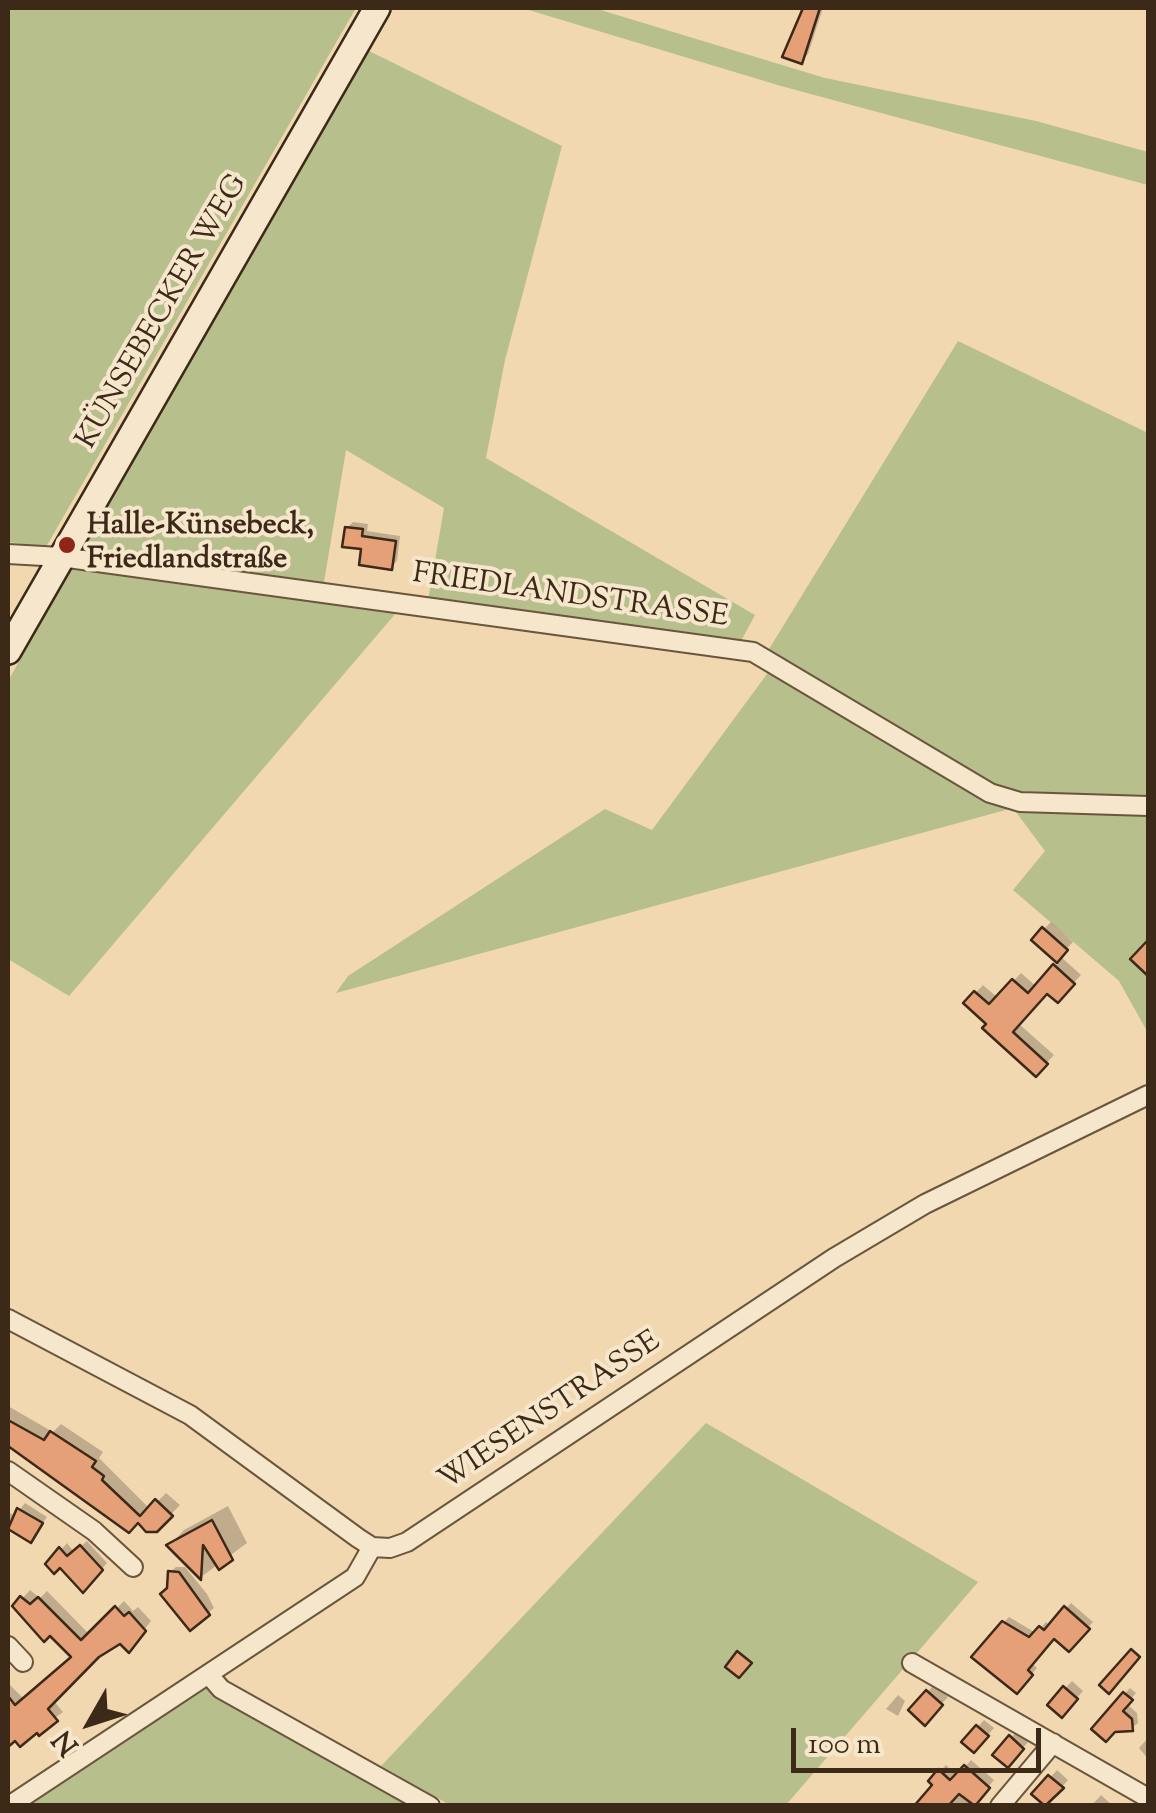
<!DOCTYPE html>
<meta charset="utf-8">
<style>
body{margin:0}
#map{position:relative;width:1156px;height:1813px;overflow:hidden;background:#f1d8b0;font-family:"Sorts Mill Goudy",serif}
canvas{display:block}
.frame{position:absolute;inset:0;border:10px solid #3d2917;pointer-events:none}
.north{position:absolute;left:40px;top:1673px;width:100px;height:100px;-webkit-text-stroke:8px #f6e6cc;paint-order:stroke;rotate:231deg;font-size:28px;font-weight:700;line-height:40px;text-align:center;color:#3d2917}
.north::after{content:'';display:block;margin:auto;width:35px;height:45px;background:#3d2917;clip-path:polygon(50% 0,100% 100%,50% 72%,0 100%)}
.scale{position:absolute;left:791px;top:1728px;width:250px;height:45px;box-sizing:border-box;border:5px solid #3d2917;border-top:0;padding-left:12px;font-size:30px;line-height:35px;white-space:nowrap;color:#3d2917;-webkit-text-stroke:8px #f6e6cc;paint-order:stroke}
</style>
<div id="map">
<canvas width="1156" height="1813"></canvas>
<div class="frame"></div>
<div class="north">N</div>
<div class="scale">100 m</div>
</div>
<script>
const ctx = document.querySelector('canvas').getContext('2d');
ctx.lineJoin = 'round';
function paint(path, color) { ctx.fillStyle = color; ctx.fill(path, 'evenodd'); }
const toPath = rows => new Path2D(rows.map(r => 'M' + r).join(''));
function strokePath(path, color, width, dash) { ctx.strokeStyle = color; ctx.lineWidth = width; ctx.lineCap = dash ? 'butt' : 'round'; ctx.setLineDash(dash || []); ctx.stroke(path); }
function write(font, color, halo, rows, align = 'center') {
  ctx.font = font + ' "Sorts Mill Goudy",serif'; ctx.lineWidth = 8; ctx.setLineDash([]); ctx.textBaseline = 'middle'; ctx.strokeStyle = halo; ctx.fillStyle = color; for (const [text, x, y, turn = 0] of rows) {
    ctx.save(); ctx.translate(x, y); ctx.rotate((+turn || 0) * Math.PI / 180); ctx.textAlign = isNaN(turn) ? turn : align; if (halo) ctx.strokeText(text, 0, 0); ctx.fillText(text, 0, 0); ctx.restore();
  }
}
paint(toPath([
 [8,8,356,8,46,547,8,542],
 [522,8,594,8,825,78,1036,121,1148,152,1148,185,781,86],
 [365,49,562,146,505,360,486,458,755,615,741,641,670,638,428,601,444,508,346,450,323,588,79,552],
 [958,341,1148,433,1148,798,1001,790,766,654],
 [73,566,396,613,69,996,8,959,8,681],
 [770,670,986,800,1148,812,1148,1033,1119,981,1013,890,1045,851,1013,808,336,993,348,976,605,809,652,830],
 [706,1423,978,1582,786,1805,450,1805,381,1766],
 [206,1687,413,1805,24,1806]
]), '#b7bf8d');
paint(toPath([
 [805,8,823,8,808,54,801,61,785,56],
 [353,522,368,524,367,531,400,536,397,561,391,567,347,528],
 [1051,922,1073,942,1060,956,1081,975,1058,1000,1048,991,1018,1023,1054,1055,1036,1074,966,1003,983,985,998,998,1021,973,1037,987,1059,962,1034,939],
 [8,1406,53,1432,61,1424,103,1452,99,1458,150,1509,166,1493,180,1505,156,1530,138,1520,8,1444],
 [25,1503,47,1517,31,1540,8,1526,8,1512,15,1516],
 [228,1506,247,1543,201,1577,170,1545,184,1530],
 [87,1541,107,1563,84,1590,60,1564,49,1564,67,1543,74,1552],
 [176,1567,185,1567,207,1594,214,1608,208,1613,169,1587,170,1572],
 [30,1590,40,1598,47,1591,90,1635,124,1601,133,1611,138,1607,151,1621,129,1649,121,1641,109,1645,53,1700,63,1712,20,1744,8,1732,8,1683,24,1699,74,1657,15,1606],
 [1071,1603,1093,1622,1069,1649,1055,1636,1032,1663,1037,1668,1017,1691,1003,1623,1009,1617,1036,1633,1046,1622,1050,1626],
 [1072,1681,1083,1691,1062,1715,1050,1705],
 [934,1685,948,1697,925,1722,911,1710],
 [1130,1688,1136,1693,1127,1704,1137,1713,1138,1723,1132,1728,1094,1728],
 [898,1695,905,1701,898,1716,886,1709],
 [984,1720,994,1728,974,1750,965,1742],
 [1017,1731,1029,1741,1014,1758,996,1755],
 [1148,1738,1148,1759,1139,1748],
 [971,1760,994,1780,972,1806,916,1806,936,1785,931,1781,946,1765,957,1776],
 [1057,1770,1068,1780,1047,1804,1035,1794],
 [1101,1795,1112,1805,1111,1806,1091,1806]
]), '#0003');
const building = toPath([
 [803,8,820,8,802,64,782,57,803,8],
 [345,527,363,529,362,536,396,541,392,570,359,565,361,549,342,547,345,527],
 [1042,927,1068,950,1057,963,1031,940,1042,927],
 [1148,940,1148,976,1130,959,1148,940],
 [1053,964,1075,984,1058,1003,1047,994,1013,1032,1048,1064,1036,1077,982,1028,986,1024,963,1003,974,991,989,1004,1012,979,1028,993,1053,964],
 [8,1420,44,1440,50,1431,96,1461,92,1467,104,1476,102,1480,140,1516,155,1499,173,1516,157,1532,146,1532,138,1523,129,1533,8,1446,8,1420],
 [17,1508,43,1523,31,1543,8,1529,17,1508],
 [212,1520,233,1560,219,1570,203,1545,201,1580,166,1545,212,1520],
 [80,1545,103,1570,83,1593,60,1568,54,1574,45,1564,59,1547,67,1556,80,1545],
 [168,1571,179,1572,210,1615,190,1631,160,1594,167,1588,168,1571],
 [20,1596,30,1604,38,1597,81,1640,115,1606,124,1616,129,1612,146,1631,129,1653,120,1644,99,1657,48,1709,58,1721,39,1736,37,1733,20,1747,15,1741,8,1747,8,1696,15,1705,71,1657,50,1636,44,1642,12,1606,20,1596],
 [1064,1606,1090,1629,1069,1652,1054,1639,1028,1670,1033,1675,1017,1694,971,1657,1002,1621,1029,1637,1039,1626,1044,1630,1064,1606],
 [1131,1649,1140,1657,1109,1694,1099,1685,1131,1649],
 [737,1651,752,1663,739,1678,725,1667,737,1651],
 [1063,1686,1078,1699,1062,1718,1047,1705,1063,1686],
 [926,1690,943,1705,925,1726,908,1710,926,1690],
 [1123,1692,1133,1700,1123,1711,1132,1719,1133,1731,1115,1732,1106,1742,1091,1729,1123,1692],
 [976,1725,989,1736,974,1753,961,1742,976,1725],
 [1009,1735,1024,1749,1008,1768,992,1755,1009,1735],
 [964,1765,990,1788,975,1806,959,1794,948,1806,914,1806,932,1785,928,1781,938,1769,950,1780,964,1765],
 [1048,1775,1064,1788,1045,1806,1031,1794,1048,1775]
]);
paint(building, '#e6a078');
strokePath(building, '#3d2917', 2.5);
const street = toPath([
 [8,554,61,557,753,652,990,793,1020,802,1148,806],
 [8,1319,190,1415,358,1538,372,1547,390,1548,407,1542,834,1258,925,1204,1148,1095],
 [8,1471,94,1531,133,1567],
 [8,1646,23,1662],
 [912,1663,1148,1798],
 [209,1675,221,1689,430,1806],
 [9,1806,355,1577,372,1547],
 [1000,1806,1053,1743]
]);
const secondary = toPath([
 [8,651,377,8]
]);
strokePath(street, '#6a553d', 22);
strokePath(secondary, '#3d2917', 30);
strokePath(street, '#f6e6cc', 18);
strokePath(secondary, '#f6e6cc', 25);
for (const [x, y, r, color] of [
 [67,545,10,"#8f2418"]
]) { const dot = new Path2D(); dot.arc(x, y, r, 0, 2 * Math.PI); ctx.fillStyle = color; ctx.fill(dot); strokePath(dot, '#f6e6cc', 4); }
write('30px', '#3d2917', '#f6e6cc', [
 ["KÜNSEBECKER WEG",164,313,-60],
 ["FRIEDLANDSTRASSE",570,598,8],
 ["WIESENSTRASSE",551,1413,-34]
]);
write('bold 30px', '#3d2917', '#f6e6cc', [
 ["Halle-Künsebeck,",87,528],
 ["Friedlandstraße",87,562]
], 'left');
</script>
